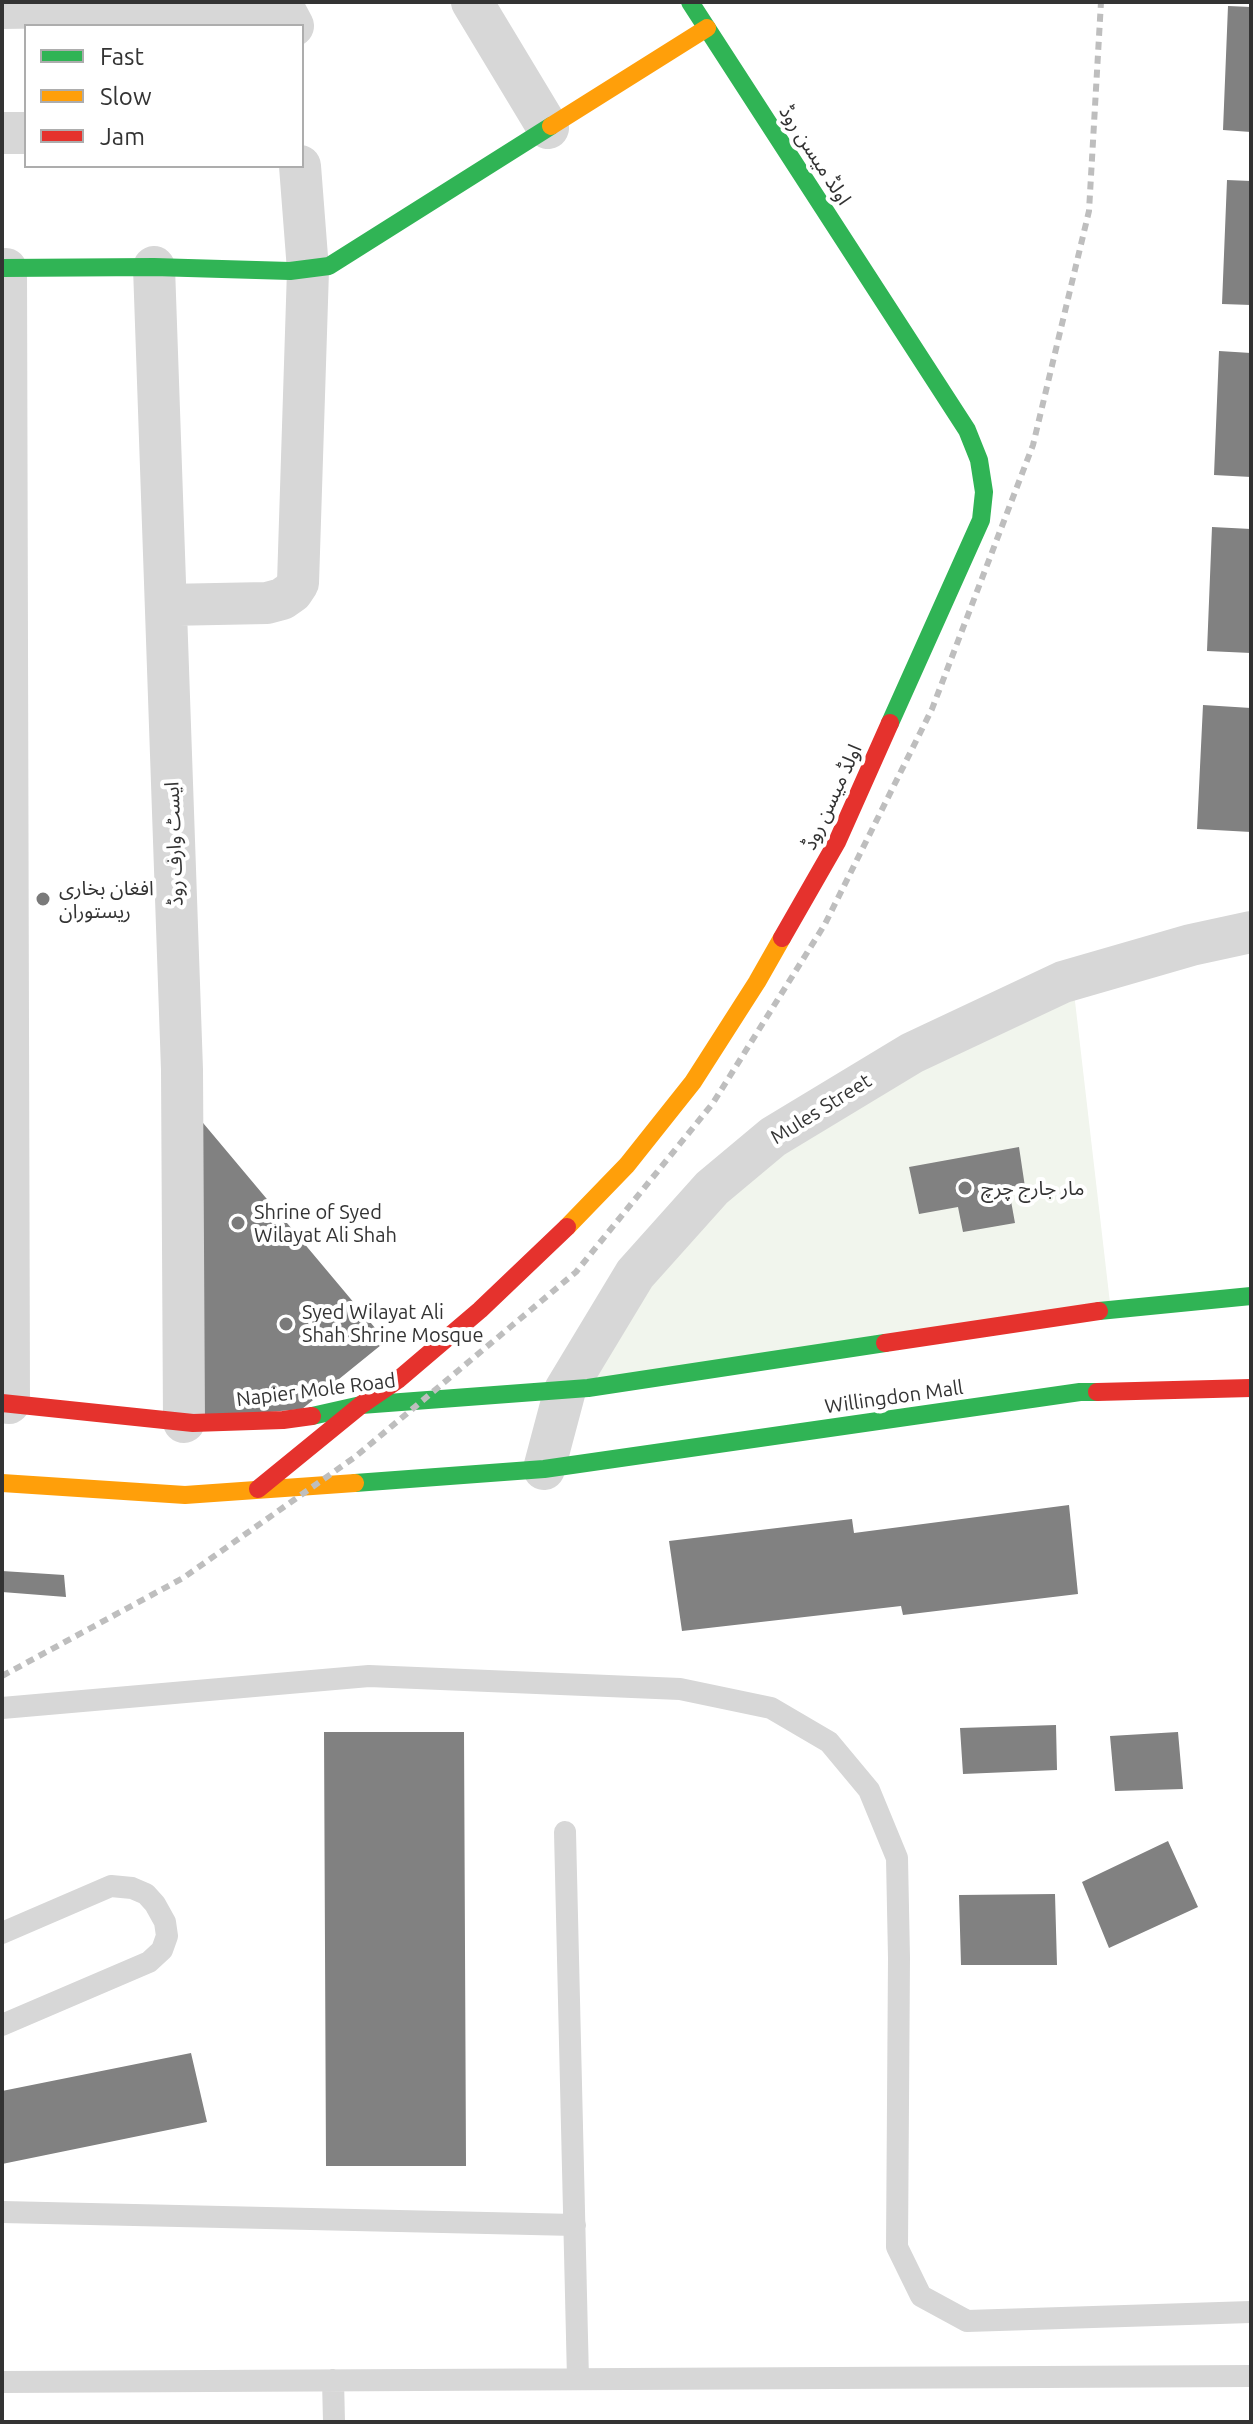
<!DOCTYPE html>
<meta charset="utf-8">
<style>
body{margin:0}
#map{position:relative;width:1253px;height:2424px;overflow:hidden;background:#fff;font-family:Ubuntu,sans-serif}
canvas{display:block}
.frame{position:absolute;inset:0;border:4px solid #333;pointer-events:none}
.legend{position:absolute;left:24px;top:24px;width:280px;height:144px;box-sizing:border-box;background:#fff;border:2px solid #adadad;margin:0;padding:10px 14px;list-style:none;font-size:24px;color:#333}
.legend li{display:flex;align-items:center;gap:16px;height:40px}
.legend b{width:40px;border:2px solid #adadad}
</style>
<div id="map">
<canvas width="1253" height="2424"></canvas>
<div class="frame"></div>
<ul class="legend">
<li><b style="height:10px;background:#30b455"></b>Fast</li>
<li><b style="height:10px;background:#ff9f0a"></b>Slow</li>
<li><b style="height:10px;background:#e5322d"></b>Jam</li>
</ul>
</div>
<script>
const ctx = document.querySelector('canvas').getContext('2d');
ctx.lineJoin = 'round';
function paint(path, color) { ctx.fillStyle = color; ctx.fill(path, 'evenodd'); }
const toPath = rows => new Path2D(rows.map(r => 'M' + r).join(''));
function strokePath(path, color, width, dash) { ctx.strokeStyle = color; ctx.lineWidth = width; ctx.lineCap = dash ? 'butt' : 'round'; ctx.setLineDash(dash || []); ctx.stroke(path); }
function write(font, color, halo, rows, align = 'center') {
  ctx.font = font + ' Ubuntu,"Noto Sans Arabic",sans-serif'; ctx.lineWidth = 8; ctx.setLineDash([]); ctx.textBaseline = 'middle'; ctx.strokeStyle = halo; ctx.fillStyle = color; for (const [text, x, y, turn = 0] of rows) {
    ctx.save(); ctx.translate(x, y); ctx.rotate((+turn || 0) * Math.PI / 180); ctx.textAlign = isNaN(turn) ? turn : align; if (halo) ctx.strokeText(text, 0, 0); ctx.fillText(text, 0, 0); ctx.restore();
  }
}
paint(toPath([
 [1073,984,1110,1303,575,1387,645,1275,783,1139]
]), '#f1f5ed');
paint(toPath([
 [1228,6,1251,7,1251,132,1223,130],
 [1227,180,1251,181,1251,305,1222,304],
 [1219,351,1251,353,1251,477,1214,475],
 [1212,527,1251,529,1251,653,1207,651],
 [1203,705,1251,708,1251,832,1197,829],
 [188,1105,386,1341,302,1409,193,1419],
 [1019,1147,1025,1187,1009,1190,1015,1223,963,1232,958,1207,919,1214,909,1167],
 [1069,1505,1078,1594,903,1615,901,1606,682,1631,669,1541,852,1519,854,1533],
 [2,1571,64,1575,66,1597,2,1592],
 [1056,1725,1057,1770,963,1774,960,1728],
 [324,1732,464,1732,466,2166,326,2166],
 [1178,1732,1183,1789,1115,1791,1110,1736],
 [1168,1841,1198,1907,1109,1948,1082,1882],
 [1055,1894,1057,1965,961,1965,959,1895],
 [191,2053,207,2122,2,2164,2,2091]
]), '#818181');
strokePath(toPath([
 [2,1708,369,1676,680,1689,771,1708,829,1742,869,1790,897,1858,899,1958,897,2247,921,2296,967,2321,1251,2312],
 [565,1832,578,2379],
 [2,1933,111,1886,132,1888,146,1894,155,1904,165,1922,167,1936,162,1950,149,1962,2,2025],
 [2,2212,575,2225],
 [333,2380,334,2422],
 [2,2382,1251,2376]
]), '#d7d7d7', 22);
strokePath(toPath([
 [472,2,548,128],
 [2,8,272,4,285,11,293,26],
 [2,133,26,133],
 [154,267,182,1070,184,1422],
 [6,269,9,1403],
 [166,605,267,603,282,599,292,592,298,583,308,270,300,166],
 [544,1469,565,1390,635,1274,712,1188,773,1137,912,1053,1063,982,1191,945,1251,932]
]), '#d7d7d7', 42);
strokePath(toPath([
 [690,2,967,430,979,460,984,492,981,520,890,723],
 [2,268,154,267,290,271,329,266,551,126],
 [1099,1311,1251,1296],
 [312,1416,361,1405,588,1388,885,1343],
 [355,1483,544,1469,1080,1392,1097,1392]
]), '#30b455', 18);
strokePath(toPath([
 [551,126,707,28],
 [567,1227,627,1165,693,1082,757,982,782,938],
 [2,1483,185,1495,355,1483]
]), '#ff9f0a', 18);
strokePath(toPath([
 [782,938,837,842,890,723],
 [885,1343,1099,1311],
 [1097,1392,1251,1388],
 [2,1403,193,1423,283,1420,312,1416],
 [258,1489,361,1405,399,1379,480,1310,567,1227]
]), '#e5322d', 18);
strokePath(toPath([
 [2,1676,183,1578,355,1457,576,1272,713,1103,825,924,932,709,1033,445,1089,211,1101,2]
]), '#bebebe', 6, [8, 6]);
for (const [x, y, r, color] of [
 [43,899,8,"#7a7a7a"],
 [965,1188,8,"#7a7a7a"],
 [238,1223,8,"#7a7a7a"],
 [286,1324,8,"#7a7a7a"]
]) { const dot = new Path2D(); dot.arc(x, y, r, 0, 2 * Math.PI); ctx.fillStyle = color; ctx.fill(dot); strokePath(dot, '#fff', 3); }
write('20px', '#333', '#fff', [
 ["اولڈ میسن روڈ",815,155,57],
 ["اولڈ میسن روڈ",832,797,-65],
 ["ایسٹ وارف روڈ",174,844,-92],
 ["Mules Street",821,1109,-32],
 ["Napier Mole Road",316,1390,-7],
 ["Willingdon Mall",894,1397,-8]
]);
write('20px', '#333', '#fff', [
 ["افغان بخاری",59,888],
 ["ریستوران",59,911],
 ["مار جارج چرچ",981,1188],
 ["Shrine of Syed",254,1212],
 ["Wilayat Ali Shah",254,1235],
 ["Syed Wilayat Ali",302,1312],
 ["Shah Shrine Mosque",302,1335]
], 'left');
</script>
